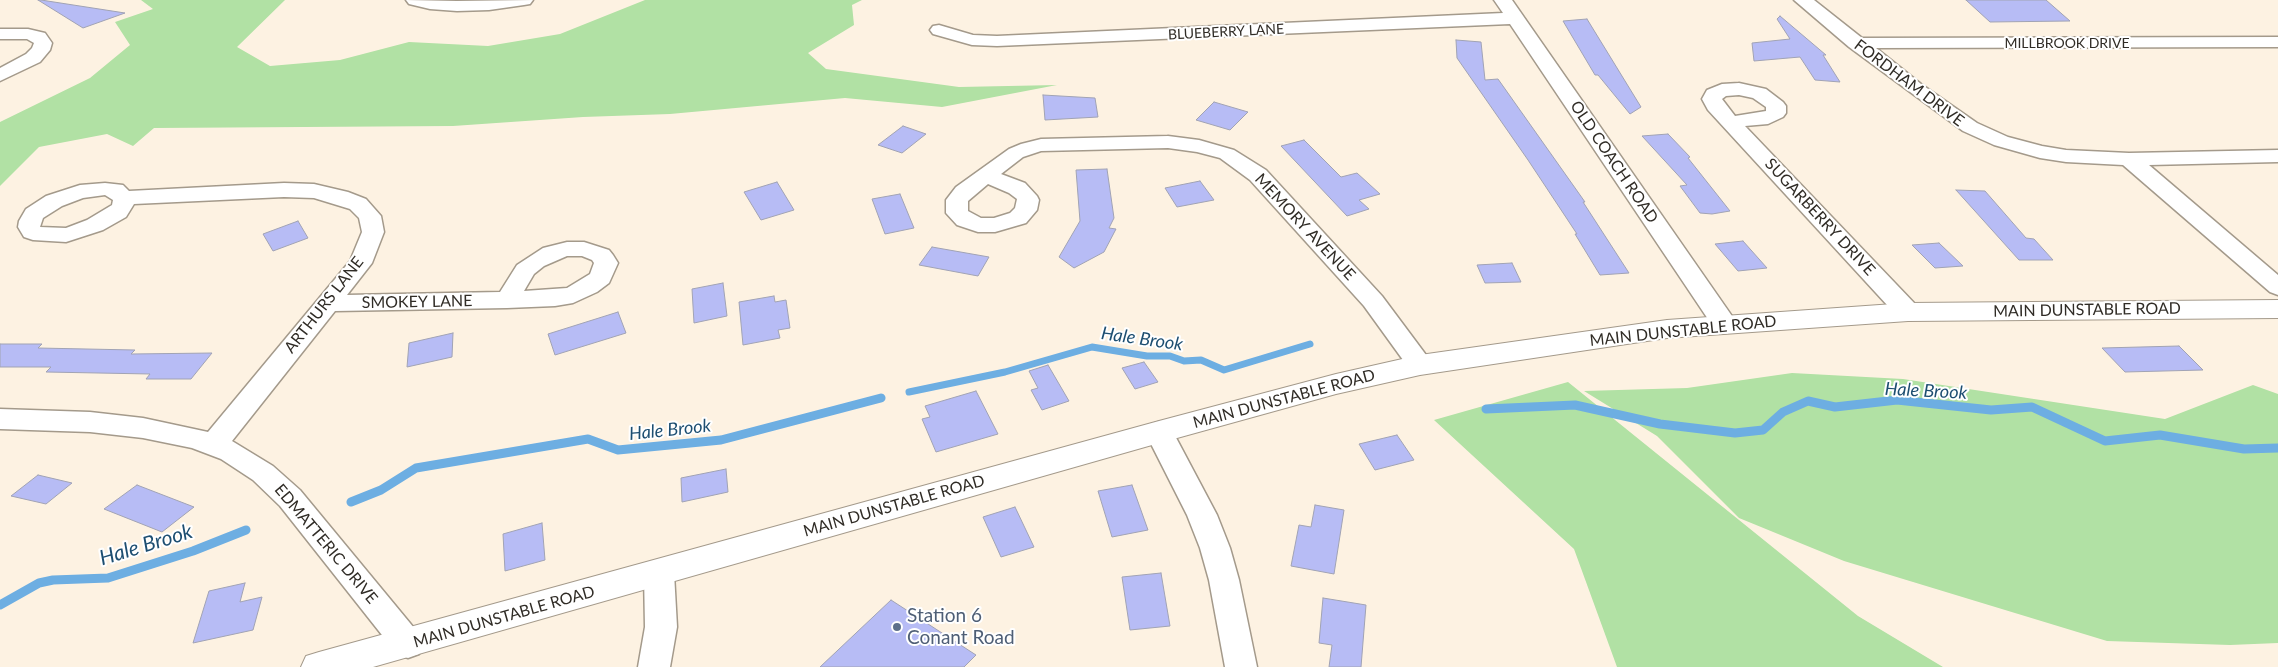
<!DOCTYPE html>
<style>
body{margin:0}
canvas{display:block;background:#fdf2e2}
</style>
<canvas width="2278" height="667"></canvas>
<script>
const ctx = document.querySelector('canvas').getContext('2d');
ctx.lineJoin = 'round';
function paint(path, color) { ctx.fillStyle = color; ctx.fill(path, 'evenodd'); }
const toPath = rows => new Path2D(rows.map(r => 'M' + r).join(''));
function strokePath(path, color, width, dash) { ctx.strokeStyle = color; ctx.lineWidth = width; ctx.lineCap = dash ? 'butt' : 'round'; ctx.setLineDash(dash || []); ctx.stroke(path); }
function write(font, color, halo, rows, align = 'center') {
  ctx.font = font + ' Lato,sans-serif'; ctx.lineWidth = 4; ctx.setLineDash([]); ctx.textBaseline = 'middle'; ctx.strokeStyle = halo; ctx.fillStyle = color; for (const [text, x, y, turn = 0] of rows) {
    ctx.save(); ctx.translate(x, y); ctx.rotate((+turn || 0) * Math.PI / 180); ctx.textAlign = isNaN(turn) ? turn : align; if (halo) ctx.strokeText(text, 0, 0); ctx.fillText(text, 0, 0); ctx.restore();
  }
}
paint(toPath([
 [141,0,285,0,237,47,270,66,340,60,409,42,488,46,560,34,645,0,862,0,852,5,854,25,808,53,826,69,959,87,1057,85,942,107,845,98,670,114,583,117,453,126,154,128,133,146,107,134,39,147,0,186,0,122,90,78,130,45,115,22,153,9],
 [1792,373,1903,379,2165,419,2253,385,2278,394,2278,643,2230,645,2107,641,1844,561,1739,518,1657,436,1584,391,1687,388],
 [1568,382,1858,616,1943,667,1617,667,1574,549,1434,420]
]), '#b1e1a4');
strokePath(toPath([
 [909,392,1005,372,1092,347,1147,356,1170,356,1184,361,1201,360,1224,370,1310,344]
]), '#6daee2', 7);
strokePath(toPath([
 [1486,409,1575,405,1660,424,1735,433,1763,430,1783,412,1808,401,1835,407,1897,400,1991,410,2032,407,2105,441,2160,435,2244,449,2278,448],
 [351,502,381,490,416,468,588,439,618,450,721,440,881,398],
 [0,605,39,583,53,580,108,578,193,551,246,530]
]), '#6daee2', 9);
const building = toPath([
 [38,0,41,0,125,13,83,28,38,0],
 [1966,0,2046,0,2070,21,1990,22,1966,0],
 [1780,16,1826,55,1823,55,1840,82,1815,80,1800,57,1754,61,1752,43,1790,39,1777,19,1780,16],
 [1587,19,1641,107,1630,114,1598,75,1595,75,1563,21,1587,19],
 [1456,40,1481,42,1485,80,1498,79,1585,202,1583,202,1629,273,1600,275,1575,234,1577,234,1528,160,1457,58,1456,40],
 [1043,95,1095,98,1098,117,1045,120,1043,95],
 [1214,102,1248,112,1230,130,1196,120,1214,102],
 [903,126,926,134,902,153,878,145,903,126],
 [1668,134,1690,157,1688,158,1730,211,1712,214,1700,213,1680,186,1687,185,1642,136,1668,134],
 [1304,140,1341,177,1357,173,1380,194,1359,200,1369,209,1347,216,1281,146,1304,140],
 [1107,169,1114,218,1109,228,1116,229,1104,252,1074,268,1059,257,1080,221,1076,170,1107,169],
 [1200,181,1214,200,1177,207,1165,188,1200,181],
 [777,182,794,210,761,220,744,192,777,182],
 [1956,190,1985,191,2026,238,2034,239,2053,260,2019,260,1956,190],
 [900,194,914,228,885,234,872,199,900,194],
 [298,221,308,238,273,251,263,234,298,221],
 [1743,241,1767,268,1738,271,1715,244,1743,241],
 [1939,243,1963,266,1935,268,1912,245,1939,243],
 [932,247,989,257,978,276,919,265,932,247],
 [1512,263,1521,282,1485,283,1477,265,1512,263],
 [723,283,727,316,694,323,692,289,723,283],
 [774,296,775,302,786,300,790,328,778,330,780,338,743,345,739,302,774,296],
 [618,312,626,333,555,355,548,334,618,312],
 [453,333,452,357,407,367,409,343,453,333],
 [0,344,42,344,38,348,135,350,131,354,212,353,191,379,146,379,150,374,46,372,51,367,0,367,0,344],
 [2179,346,2203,370,2125,372,2102,348,2179,346],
 [1144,362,1158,382,1135,389,1122,368,1144,362],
 [1048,365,1069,401,1042,410,1031,390,1038,388,1029,371,1048,365],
 [976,391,998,434,936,452,922,419,930,417,925,406,976,391],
 [1397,435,1414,460,1375,470,1359,444,1397,435],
 [726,469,728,492,682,502,681,478,726,469],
 [38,475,72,483,46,504,11,496,38,475],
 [137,485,194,507,162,532,104,509,137,485],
 [1132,485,1148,530,1112,537,1098,491,1132,485],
 [1315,505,1344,510,1334,574,1291,566,1299,525,1311,527,1315,505],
 [1015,507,1034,547,1001,557,983,517,1015,507],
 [542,523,545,560,505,571,503,534,542,523],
 [1161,573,1170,626,1130,630,1122,577,1161,573],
 [245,583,240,602,262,597,253,630,193,643,209,591,245,583],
 [1323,598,1366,605,1361,667,1329,667,1332,645,1319,643,1323,598],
 [891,600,976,655,964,667,820,667,891,600]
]);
paint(building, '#b7bcf5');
strokePath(building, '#a1a3b4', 1);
const minor = toPath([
 [406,0,457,1,533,0,530,4,524,5,489,10,457,11,430,9,409,4,406,0],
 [1494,0,1512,0,1734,319,1737,325,1734,331,1725,333,1716,331,1510,24,997,46,972,45,933,34,930,30,933,26,939,25,973,35,997,36,1503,13,1494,0],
 [1794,0,1814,0,1862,38,2278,37,2278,47,1876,48,1921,84,1977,123,2008,137,2042,146,2066,150,2129,153,2278,150,2278,162,2149,165,2278,275,2278,295,2270,292,2123,165,2066,162,2040,158,1994,145,1963,131,1849,47,1794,0],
 [0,29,28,29,45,33,52,43,50,50,40,62,0,81,0,68,26,54,32,48,34,43,27,39,0,39,0,29],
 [1739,83,1766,89,1783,102,1786,106,1786,113,1783,117,1768,124,1745,126,1917,306,1920,312,1917,318,1908,320,1899,318,1708,110,1702,99,1707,90,1722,84,1739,83],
 [1739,95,1753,98,1766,107,1766,111,1735,116,1722,99,1726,96,1739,95],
 [1168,136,1199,140,1234,150,1266,170,1382,296,1429,359,1433,365,1429,371,1420,374,1411,371,1364,306,1250,180,1220,158,1197,152,1168,148,1041,151,1023,157,1001,174,1025,183,1037,196,1039,200,1037,210,1026,223,995,232,978,232,957,225,946,213,946,200,956,187,1009,149,1021,144,1041,139,1168,136],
 [988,184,1009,193,1017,199,1015,208,1010,213,994,218,981,218,968,211,968,201,988,184],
 [105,183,123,185,129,191,284,183,314,184,348,192,366,199,381,216,384,232,372,263,347,295,500,292,517,265,543,248,567,242,584,242,609,250,613,255,618,263,609,283,597,292,573,303,555,306,507,308,335,311,232,441,273,466,300,490,419,634,424,644,419,654,408,658,397,654,280,506,253,480,221,459,192,448,143,438,90,432,0,429,0,409,90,412,143,418,208,432,350,261,362,232,359,218,350,209,314,198,284,197,134,204,126,217,103,230,66,242,33,240,24,237,18,227,19,221,26,209,46,196,80,185,105,183],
 [105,195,113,200,112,205,87,220,66,228,40,227,43,218,62,206,83,198,105,195],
 [567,256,582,256,592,260,594,263,590,274,567,288,524,291,534,274,544,266,567,256],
 [1159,422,1169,425,1173,432,1217,515,1230,548,1239,580,1257,667,1225,667,1209,580,1200,548,1187,515,1145,432,1149,425,1159,422],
 [659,561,670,564,674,573,677,627,670,667,638,667,645,627,644,573,648,564,659,561]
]);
const major = toPath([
 [2278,300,2278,318,1908,321,1667,338,1420,375,1336,394,1159,443,373,667,301,667,306,656,319,652,1159,421,1336,374,1420,355,1667,320,1908,303,2278,300]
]);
strokePath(minor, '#a49a8b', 3);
strokePath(major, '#a49a8b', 2);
paint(minor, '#fff');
paint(major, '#fff');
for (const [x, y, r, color] of [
 [897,627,5,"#5c6f8a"]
]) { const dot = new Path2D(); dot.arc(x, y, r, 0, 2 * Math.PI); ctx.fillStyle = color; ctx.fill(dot); strokePath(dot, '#fff', 2); }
write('14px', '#302c26', '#fff', [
 ["BLUEBERRY LANE",1226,32,-3],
 ["MILLBROOK DRIVE",2067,43]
]);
write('16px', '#302c26', '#fff', [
 ["FORDHAM DRIVE",1909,83,37],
 ["OLD COACH ROAD",1614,162,56],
 ["SUGARBERRY DRIVE",1820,217,47],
 ["MEMORY AVENUE",1305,227,47],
 ["SMOKEY LANE",417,302,-1],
 ["ARTHURS LANE",324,305,-52],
 ["MAIN DUNSTABLE ROAD",2087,310,-1],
 ["MAIN DUNSTABLE ROAD",1683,331,-6],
 ["MAIN DUNSTABLE ROAD",1284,399,-15],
 ["MAIN DUNSTABLE ROAD",894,506,-16],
 ["EDMATTERIC DRIVE",326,544,50],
 ["MAIN DUNSTABLE ROAD",504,617,-16]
]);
write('italic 18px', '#1d4e71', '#fff', [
 ["Hale Brook",1142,339,8],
 ["Hale Brook",1926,391,3],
 ["Hale Brook",670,430,-6]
]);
write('19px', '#4e5e75', '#fff', [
 ["Station 6",907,616],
 ["Conant Road",907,638]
], 'left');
write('italic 21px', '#1d4e71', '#fff', [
 ["Hale Brook",146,545,-17]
]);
</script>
